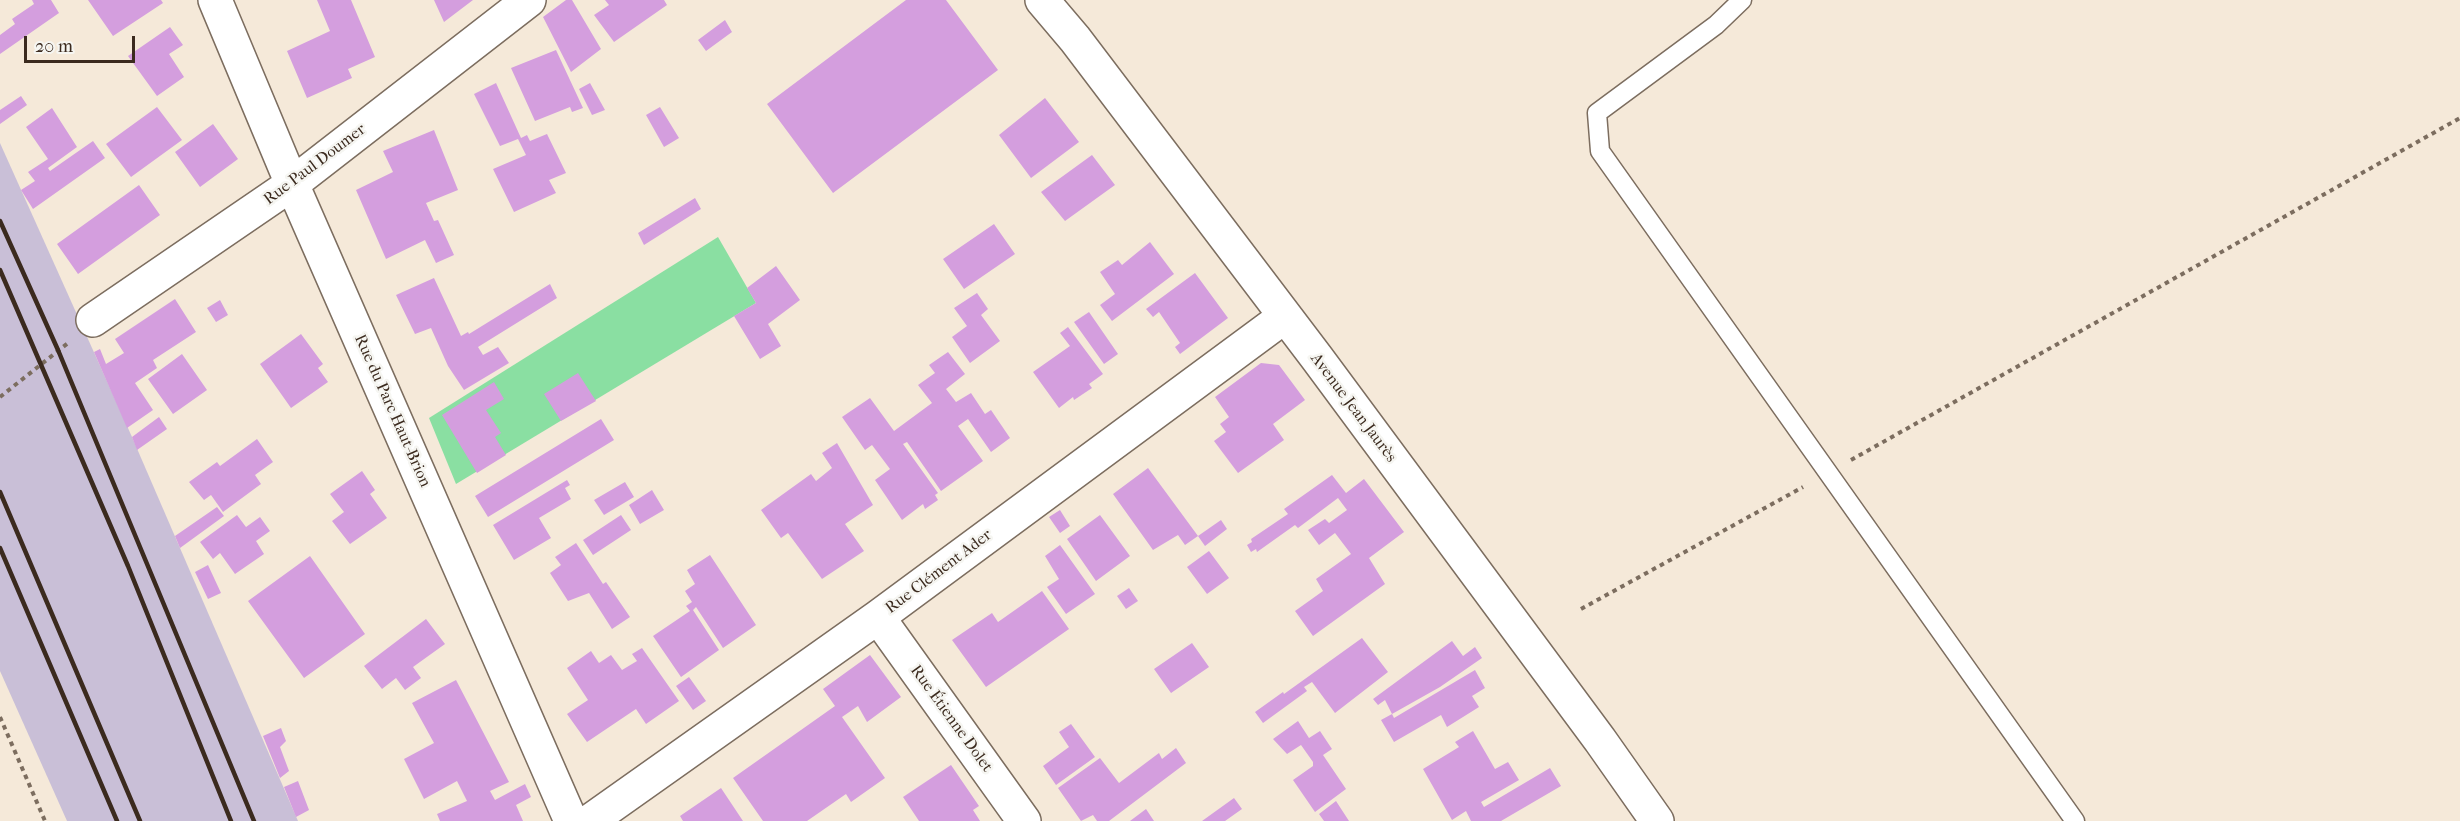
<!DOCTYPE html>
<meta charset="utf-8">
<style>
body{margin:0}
#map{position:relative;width:2460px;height:821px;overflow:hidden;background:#f5e9d9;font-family:"IM FELL French Canon",serif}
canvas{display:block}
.scale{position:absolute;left:24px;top:36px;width:111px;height:27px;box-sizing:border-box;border:3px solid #3b2a1e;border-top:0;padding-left:8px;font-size:18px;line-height:21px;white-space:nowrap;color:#3b2a1e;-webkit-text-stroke:4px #f6f6f2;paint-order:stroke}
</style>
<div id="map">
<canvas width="2460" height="821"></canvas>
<div class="scale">20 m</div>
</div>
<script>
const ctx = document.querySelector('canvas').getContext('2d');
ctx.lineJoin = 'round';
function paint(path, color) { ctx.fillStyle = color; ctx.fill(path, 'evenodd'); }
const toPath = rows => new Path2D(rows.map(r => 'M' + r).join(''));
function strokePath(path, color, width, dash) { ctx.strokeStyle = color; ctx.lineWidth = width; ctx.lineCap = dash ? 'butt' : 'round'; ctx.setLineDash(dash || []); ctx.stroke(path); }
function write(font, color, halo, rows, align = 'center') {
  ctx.font = font + ' "IM FELL French Canon",serif'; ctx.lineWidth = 5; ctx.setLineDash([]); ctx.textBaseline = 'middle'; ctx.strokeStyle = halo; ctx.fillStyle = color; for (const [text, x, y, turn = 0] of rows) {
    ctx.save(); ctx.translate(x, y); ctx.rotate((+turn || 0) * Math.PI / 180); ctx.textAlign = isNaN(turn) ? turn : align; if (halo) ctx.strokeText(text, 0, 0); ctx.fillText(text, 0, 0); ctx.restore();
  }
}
paint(toPath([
 [0,143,132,437,298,821,67,821,0,671]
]), '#c9bfd7');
paint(toPath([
 [718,237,756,303,456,484,429,418]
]), '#8adfa2');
paint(toPath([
 [32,0,51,0,59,13,0,54,0,35,15,24,12,19,34,4],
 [88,0,161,0,163,3,113,36],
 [317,0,351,0,375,57,348,69,352,78,307,98,287,51,330,31],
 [434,0,473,0,444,22],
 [566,0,572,0,601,49,571,72,543,17],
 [605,0,664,0,667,5,614,42,594,15,609,5],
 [906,0,946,0,998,70,833,193,767,104],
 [725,20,732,32,706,51,698,40],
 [170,27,183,45,169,54,184,77,157,96,128,56],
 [556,50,583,108,572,112,570,107,535,121,511,68],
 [496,83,521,138,527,135,530,141,547,134,566,173,549,180,556,193,514,212,493,169,526,155,518,139,500,146,474,94],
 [590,83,605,110,592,115,579,89],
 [21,96,27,105,0,124,0,110],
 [1045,98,1079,142,1031,178,999,135],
 [157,107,182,140,131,177,106,144],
 [660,107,679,138,664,147,646,115],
 [52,108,77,147,48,168,50,171,93,141,105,158,33,209,21,190,35,181,28,172,48,159,26,127],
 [213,124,238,159,200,187,175,152],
 [434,130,458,190,426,203,434,221,438,220,454,255,436,263,425,240,386,259,356,190,393,172,383,151],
 [1092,155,1115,185,1065,221,1041,192],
 [139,185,160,215,78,274,57,244],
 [695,198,701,209,644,245,638,233],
 [994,224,1015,254,964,289,943,259],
 [1150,242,1174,274,1112,321,1100,305,1115,294,1100,272,1118,260,1122,265],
 [776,266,800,300,768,324,781,346,760,359,734,316,756,303,747,288],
 [1195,273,1228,318,1180,354,1175,347,1180,343,1159,312,1153,317,1146,309],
 [434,278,461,336,468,332,469,334,550,284,557,298,478,347,483,355,498,347,509,363,464,390,448,366,431,328,415,334,396,295],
 [977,293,988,309,981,315,1000,341,970,363,952,337,967,326,954,308],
 [175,299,196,332,153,360,157,368,135,383,153,410,127,428,94,352,100,349,106,364,124,353,115,339],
 [220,300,228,315,216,322,207,308],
 [1089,312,1118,354,1104,364,1074,322],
 [1068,327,1103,374,1089,384,1092,388,1074,400,1073,397,1059,408,1033,372,1070,346,1060,333],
 [301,334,323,364,318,368,328,382,291,408,260,364],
 [948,352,965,374,946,389,956,402,971,393,985,414,991,410,1010,438,991,452,968,419,958,426,983,461,941,491,907,442,903,444,938,493,935,495,938,500,925,509,923,504,902,520,875,480,890,469,872,445,865,450,842,417,870,398,894,431,932,403,918,385,935,373,929,365],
 [182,354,207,390,173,414,148,379],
 [1261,363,1279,365,1305,400,1273,424,1284,440,1238,473,1214,441,1226,432,1220,424,1229,417,1215,397],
 [578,373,596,401,561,421,544,394],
 [494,382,504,399,486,410,501,433,495,437,506,455,477,473,442,415],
 [159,417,167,429,137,450,132,437],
 [601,419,614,440,488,517,475,496],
 [257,439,273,462,255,475,261,484,223,512,211,495,204,500,189,482,217,462,220,466],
 [837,443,873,505,845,524,864,551,822,579,788,533,781,538,761,510,811,474,816,481,832,468,822,453],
 [1148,468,1198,536,1185,545,1178,535,1153,550,1113,494],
 [362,471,375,490,370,494,387,518,350,544,332,521,344,512,330,494],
 [1332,475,1346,493,1364,479,1404,532,1369,558,1385,584,1313,636,1295,611,1323,591,1316,579,1351,554,1335,533,1319,545,1308,530,1325,519,1329,523,1347,510,1338,498,1298,528,1295,525,1257,552,1256,549,1251,552,1247,545,1252,542,1251,539,1288,514,1284,509],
 [567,480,570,485,565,488,571,499,539,518,551,538,514,560,493,525],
 [625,482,634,497,604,515,594,500],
 [652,490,664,510,640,524,629,505],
 [217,507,224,516,180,548,175,536],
 [1060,510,1070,526,1060,533,1049,517],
 [237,515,246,527,260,517,270,531,256,541,264,554,235,574,220,553,213,559,200,542],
 [621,515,631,530,593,555,583,540],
 [1100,515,1130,556,1096,581,1067,539],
 [1221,520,1227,529,1205,546,1198,536],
 [576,543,603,584,606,582,630,617,612,629,589,593,568,601,550,573,561,565,555,557],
 [1060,545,1095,594,1066,614,1047,587,1059,579,1045,556],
 [1209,551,1229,578,1207,594,1187,567],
 [710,555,756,625,723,648,696,607,693,610,719,650,681,677,653,636,690,611,686,606,692,602,685,591,695,584,687,570],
 [310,556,365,634,304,678,248,601],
 [208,565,221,593,208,599,195,572],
 [1129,588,1138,601,1126,609,1117,596],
 [1042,591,1069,629,986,687,952,640,992,613,998,622],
 [426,619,445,644,413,667,421,678,405,690,396,678,382,689,364,666],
 [1362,638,1388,672,1335,713,1312,682,1304,687,1307,691,1263,723,1255,712,1283,692,1284,694],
 [1452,641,1463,656,1475,647,1482,658,1440,687,1392,714,1385,700,1378,705,1373,699],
 [1192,643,1209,667,1171,693,1154,669],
 [642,648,679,701,646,724,636,709,587,742,567,714,588,700,567,668,591,651,599,663,611,655,622,670,637,661,632,654],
 [870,655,901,697,867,722,858,706,842,717,885,778,851,802,846,794,807,821,763,821,733,778,835,706,823,689],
 [1475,670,1485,688,1472,696,1479,707,1447,727,1441,715,1394,742,1381,720,1392,714,1394,718],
 [689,677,706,701,693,710,676,686],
 [456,680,509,782,490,791,495,800,525,784,531,797,516,805,523,821,440,821,437,814,467,801,457,781,424,799,404,759,434,743,412,703],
 [1298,721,1309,738,1320,731,1332,749,1323,755,1346,789,1315,812,1293,780,1313,766,1313,762,1301,745,1287,754,1273,739],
 [1071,724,1095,757,1056,785,1043,766,1069,747,1059,732],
 [281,728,286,741,280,747,289,771,280,778,263,736],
 [1473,731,1495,769,1508,762,1519,780,1481,802,1484,807,1550,768,1561,786,1501,821,1471,821,1466,811,1452,820,1423,769,1459,747,1455,742],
 [1176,748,1186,763,1109,821,1097,821,1093,815,1081,821,1058,788,1100,758,1119,783,1159,753,1162,759],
 [951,765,979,806,973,810,980,821,919,821,903,797],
 [298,781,309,810,296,817,284,787],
 [721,788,743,821,683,821,680,816],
 [1234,798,1242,809,1225,821,1202,821],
 [1336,801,1349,821,1324,821,1319,814],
 [1146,809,1154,821,1130,821]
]), '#d49ede');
const service = toPath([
 [1742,0,1716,25,1597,113,1600,151,2075,821]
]);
const minor = toPath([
 [215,0,292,184,571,821],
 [93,320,292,184,529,0],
 [878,617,1024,821],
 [590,821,878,617,1284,317]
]);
const primary = toPath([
 [1042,0,1075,39,1317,358,1600,740,1657,821]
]);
strokePath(service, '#7c6d5f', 21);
strokePath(minor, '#7c6d5f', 36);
strokePath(primary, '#7c6d5f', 36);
strokePath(toPath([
 [0,397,68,343],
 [1851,460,2460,118],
 [1581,609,1803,487],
 [0,717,45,821]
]), '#7c6d5f', 4, [4.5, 4.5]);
strokePath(service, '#fff', 18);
strokePath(minor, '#fff', 33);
strokePath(primary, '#fff', 33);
strokePath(toPath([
 [0,221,58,350,254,821],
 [0,270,128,566,231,821],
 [0,492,140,821],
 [0,548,117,821]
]), '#3b2a1e', 4.5);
write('16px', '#3b2a1e', '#f6f6f2', [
 ["Rue Paul Doumer",315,165,-37],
 ["Avenue Jean Jaurès",1353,408,53],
 ["Rue du Parc Haut-Brion",392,411,66],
 ["Rue Clément Ader",939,572,-37],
 ["Rue Étienne Dolet",951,719,54]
]);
</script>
